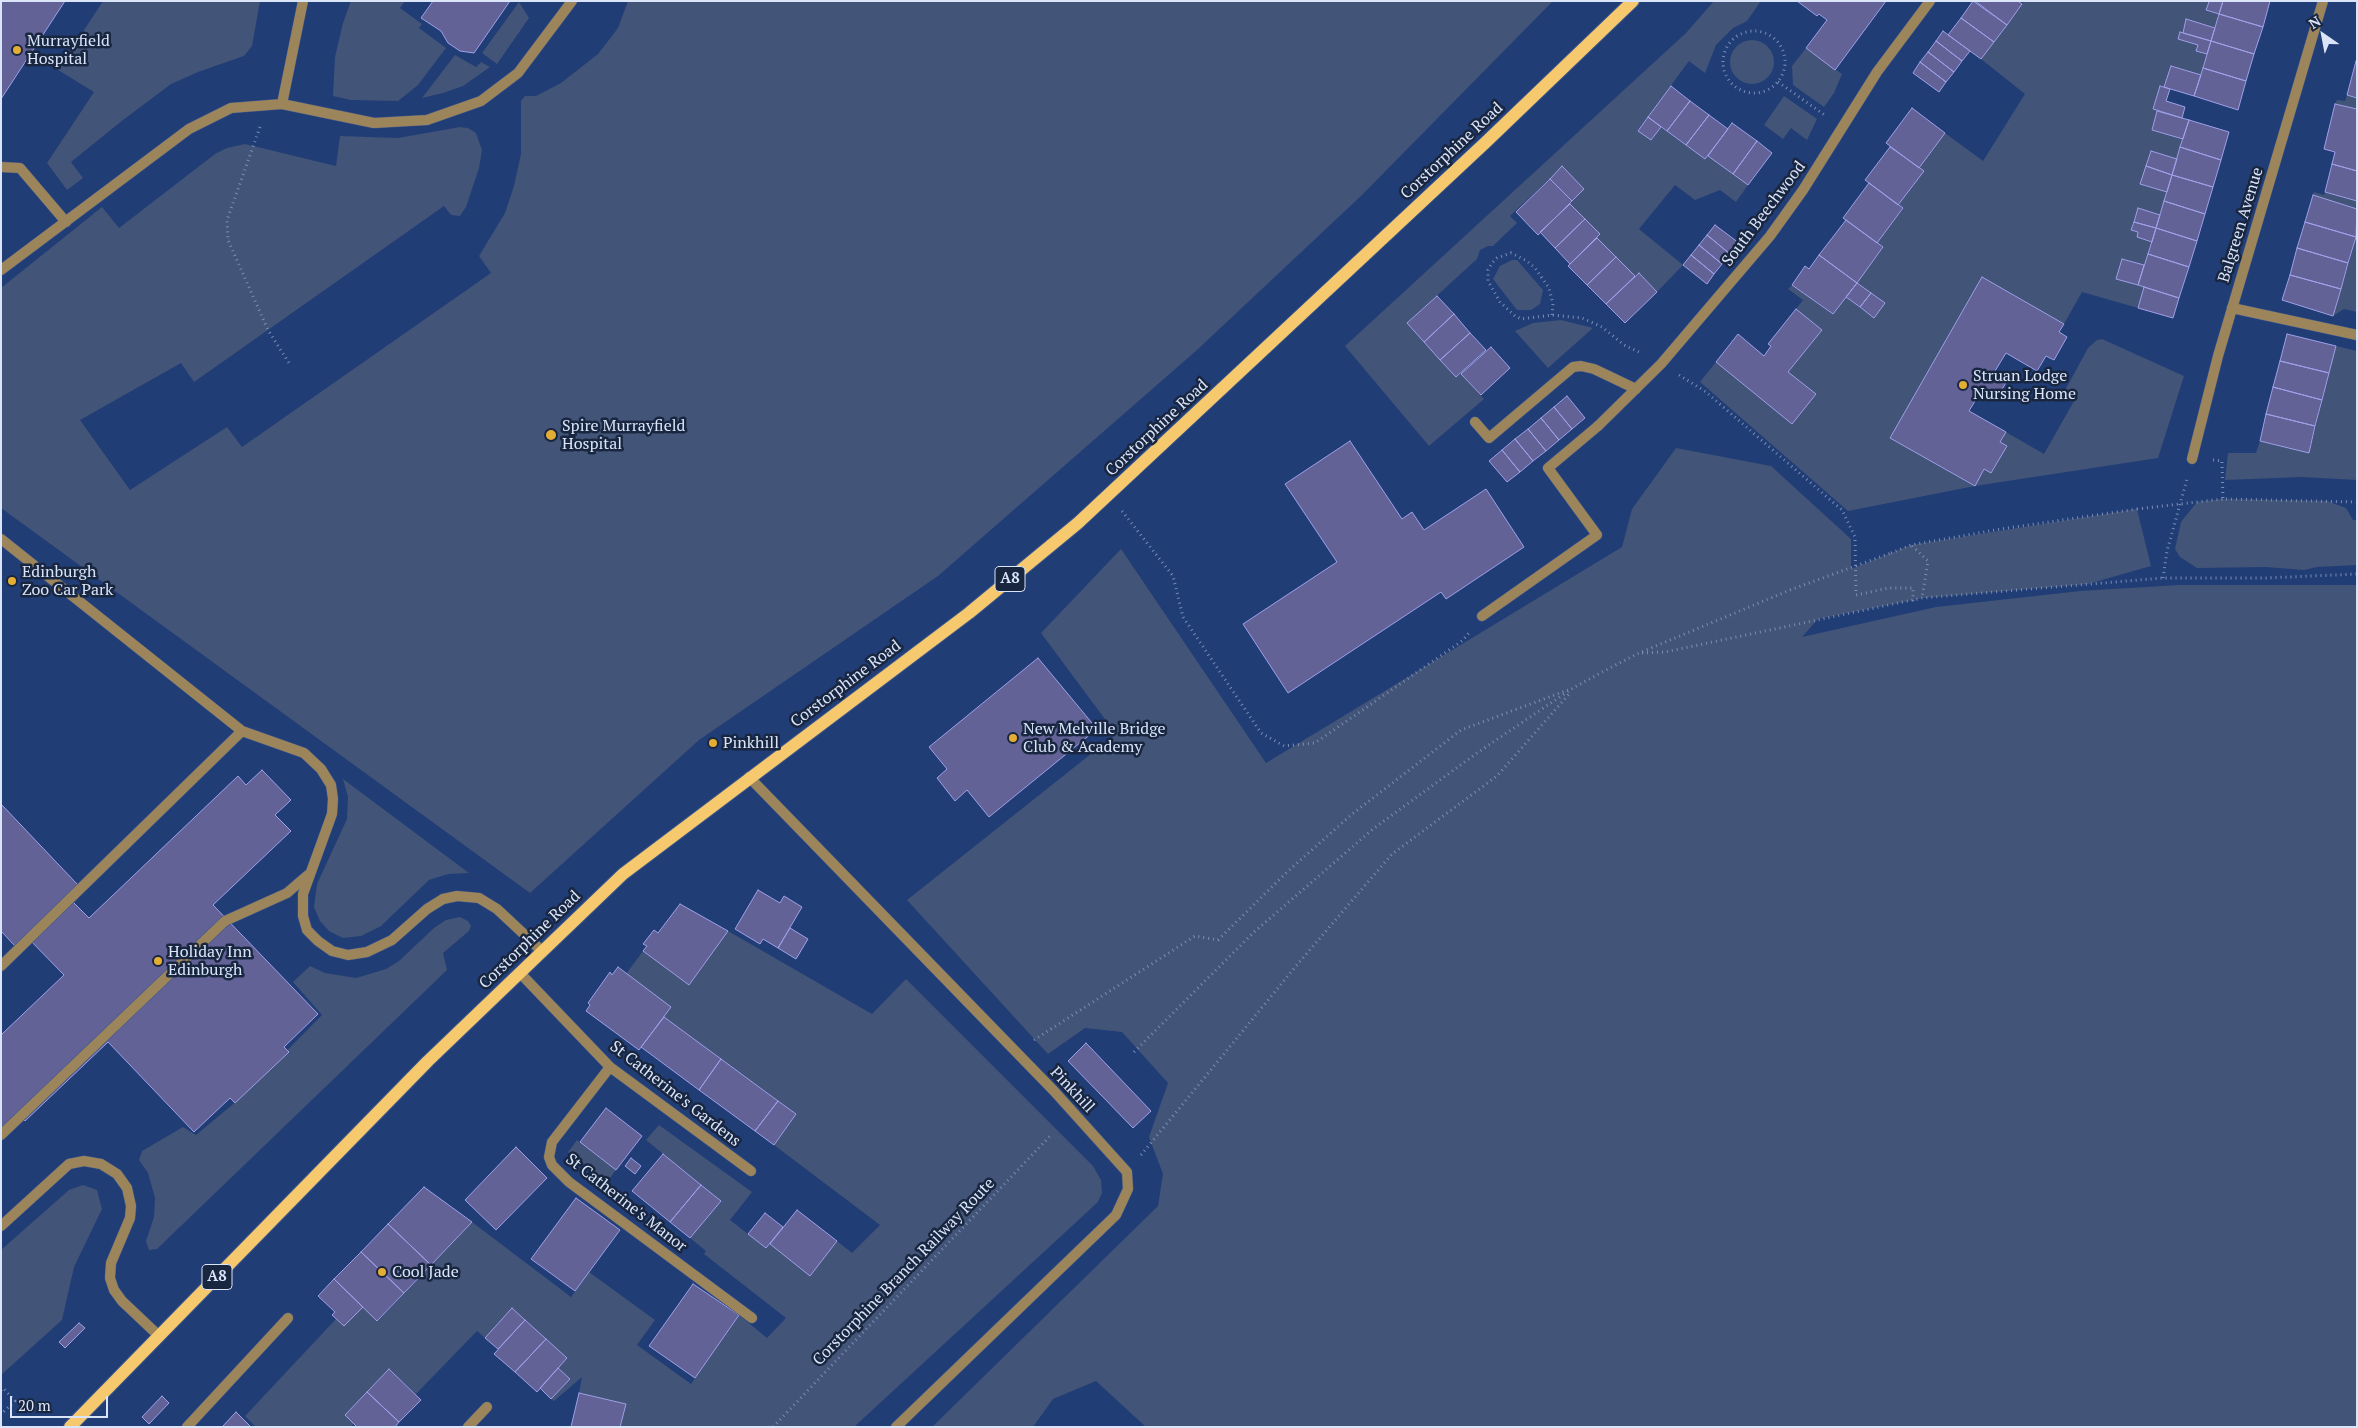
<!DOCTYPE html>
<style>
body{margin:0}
#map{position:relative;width:2358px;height:1428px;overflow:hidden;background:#213d76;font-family:"PT Serif",serif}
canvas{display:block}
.frame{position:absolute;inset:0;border:2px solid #dae5fa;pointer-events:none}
.north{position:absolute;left:2298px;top:10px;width:50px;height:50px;-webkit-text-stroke:4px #192640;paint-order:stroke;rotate:327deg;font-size:14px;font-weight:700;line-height:20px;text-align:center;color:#dae5fa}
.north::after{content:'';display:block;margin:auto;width:18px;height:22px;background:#dae5fa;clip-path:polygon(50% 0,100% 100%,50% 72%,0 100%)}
.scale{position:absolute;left:10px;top:1396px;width:98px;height:22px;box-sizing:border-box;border:2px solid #dae5fa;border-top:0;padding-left:6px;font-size:15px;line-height:18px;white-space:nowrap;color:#dae5fa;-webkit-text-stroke:4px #192640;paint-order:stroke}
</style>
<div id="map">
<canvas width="2358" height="1428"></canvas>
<div class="frame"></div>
<div class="north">N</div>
<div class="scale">20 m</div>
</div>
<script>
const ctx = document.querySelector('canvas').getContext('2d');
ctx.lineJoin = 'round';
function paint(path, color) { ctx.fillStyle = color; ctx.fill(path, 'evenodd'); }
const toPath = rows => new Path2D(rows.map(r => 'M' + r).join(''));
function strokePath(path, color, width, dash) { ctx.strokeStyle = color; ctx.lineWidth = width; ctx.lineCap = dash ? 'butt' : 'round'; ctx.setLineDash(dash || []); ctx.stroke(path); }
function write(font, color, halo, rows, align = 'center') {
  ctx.font = font + ' "PT Serif",serif'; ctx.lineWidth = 5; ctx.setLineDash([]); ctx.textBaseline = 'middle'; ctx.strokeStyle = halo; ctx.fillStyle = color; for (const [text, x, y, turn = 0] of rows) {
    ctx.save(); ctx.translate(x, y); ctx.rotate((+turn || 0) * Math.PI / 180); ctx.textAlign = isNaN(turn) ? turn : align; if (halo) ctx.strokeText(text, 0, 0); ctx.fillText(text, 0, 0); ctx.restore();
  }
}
paint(toPath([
 [103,1,260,1,252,46,244,56,198,72,171,84,123,120,71,162,83,178,67,190,47,163,94,92,58,70],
 [351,1,405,1,400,8,422,24,419,28,446,48,418,85,398,101,351,100,333,96,335,57,343,23],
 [628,1,1553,1,1361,196,1197,350,938,576,699,740,530,893,1,508,1,288,102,207,119,228,215,154,227,148,245,144,336,166,340,136,398,138,460,127,468,128,476,133,482,150,479,168,466,207,460,216,451,215,444,206,194,382,181,363,80,420,130,490,227,427,242,447,491,273,479,256,505,213,514,186,521,154,521,101,525,96,536,96,561,83,598,54,618,28],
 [1714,1,1761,1,1747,21,1733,28,1716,45,1705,73,1689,61,1638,130,1651,140,1661,127,1705,159,1708,156,1748,185,1736,202,1720,190,1695,200,1675,185,1639,229,1683,265,1657,292,1639,273,1635,276,1597,238,1600,234,1570,204,1584,189,1562,167,1510,216,1517,223,1493,246,1488,246,1480,250,1477,259,1407,323,1456,377,1461,374,1484,399,1429,446,1345,346,1686,33],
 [2024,1,2207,1,2209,2,2207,10,2219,14,2215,28,2186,19,2183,33,2180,32,2178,39,2198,45,2196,51,2207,54,2201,75,2171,66,2164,87,2160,86,2153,109,2157,111,2152,130,2183,139,2177,159,2151,151,2146,166,2167,192,2160,215,2138,208,2131,230,2138,232,2137,237,2152,242,2144,265,2122,259,2117,278,2144,287,2138,308,2082,292,2064,324,1982,277,1890,438,1974,486,1984,469,1992,472,2007,446,2000,442,2006,432,2044,454,2074,401,2063,394,2088,348,2097,340,2102,339,2184,376,2158,458,1975,486,1848,511,1700,382,1716,362,1792,423,1815,394,1788,372,1822,330,1796,309,1803,300,1788,289,1792,285,1832,314,1846,297,1874,318,1884,303,1857,283,1883,248,1877,243,1903,209,1898,205,1923,171,1919,168,1945,133,1983,161,2025,94,1981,59],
 [519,2,529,18,497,64,482,53],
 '1730 62a22 22 0 1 1 44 0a22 22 0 1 1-44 0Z',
 [1806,48,1842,74,1834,93,1824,107,1793,85,1792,66],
 [455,55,476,67,481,62,490,67,463,86,443,93,422,98],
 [2347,95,2357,98,2357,109,2335,104,2337,100,2345,101],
 [1784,96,1817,119,1807,140,1791,128,1783,139,1764,125],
 [2314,192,2324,195,2325,192,2357,201,2357,209,2313,195],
 [2357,235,2357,312,2344,309,2333,316],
 [1512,260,1517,260,1543,290,1540,304,1531,310,1517,310,1493,279,1500,266],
 [1561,320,1593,328,1548,368,1515,331,1533,323],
 [2336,346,2357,351,2357,480,2302,477,2225,480,2228,453,2256,453,2260,441,2309,453],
 [1676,448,1771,466,1851,539,1851,569,1911,545,2137,509,2151,566,2088,584,1923,598,1818,619,1802,637,1936,607,2080,591,2179,585,2357,585,2357,1427,1146,1427,1096,1381,1053,1399,1033,1427,932,1427,1158,1206,1163,1174,1149,1137,1168,1083,1122,1032,1085,1028,1048,1054,907,900,1116,734,1041,633,1121,549,1266,763,1622,547,1632,509],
 [2223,499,2327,501,2346,508,2353,520,2357,520,2357,565,2317,567,2304,570,2266,567,2197,568,2180,557,2175,549,2181,522,2197,502],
 [343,779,469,873,448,874,429,880,381,926,361,936,343,938,329,931,320,921,314,907,317,884,347,819,348,797],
 [460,917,468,921,471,926,469,931,443,953,447,970,157,1249,149,1250,146,1241,154,1217,155,1198,148,1173,139,1160,142,1151,183,1127,196,1135,238,1100,322,1015,293,982,310,966,325,973,356,978,386,969,399,961,434,928,446,920],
 [728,931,872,1014,906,979,1093,1166,1101,1180,1102,1193,1098,1202,854,1427,620,1427,625,1404,579,1393,582,1377,554,1401,551,1399,570,1379,558,1368,567,1358,512,1308,485,1338,477,1331,416,1394,389,1369,345,1415,354,1423,351,1427,256,1427,245,1416,336,1319,344,1326,363,1307,378,1321,472,1222,571,1297,589,1272,655,1320,637,1345,691,1384,739,1315,767,1338,786,1318,704,1254,706,1251,690,1238,721,1201,646,1140,659,1125,752,1192,730,1220,766,1248,770,1244,810,1275,837,1241,852,1253,880,1225,774,1145,796,1114,664,1017,670,1007,626,974,643,951,689,985],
 [577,1140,616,1170,607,1182,568,1152],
 [83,1185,97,1190,102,1209,74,1267,62,1320,1,1375,1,1250,69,1190]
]), '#425477');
const building = toPath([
 [1,1,65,1,1,99,1,1],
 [433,1,510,1,474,53,460,51,448,43,441,31,421,18,433,1],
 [1797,1,1886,1,1835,70,1806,48,1827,20,1819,14,1817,16,1797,1],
 [1973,1,2007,25,1994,42,1961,18,1973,1],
 [1975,1,2018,1,2022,4,2007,25,1975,1],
 [2207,1,2223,1,2219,14,2206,10,2209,2,2207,1],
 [2223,1,2270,1,2263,27,2219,14,2223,1],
 [2219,14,2263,27,2254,54,2211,41,2219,14],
 [1961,18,1994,42,1981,59,1948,35,1961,18],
 [2186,19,2215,28,2211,41,2183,33,2186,19],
 [1943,31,1970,51,1962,61,1936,41,1943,31],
 [2180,32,2211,41,2207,54,2196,51,2198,45,2178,39,2180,32],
 [1936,41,1962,61,1954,72,1928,52,1936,41],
 [2211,41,2254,54,2246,81,2203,68,2211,41],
 [1928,52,1954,72,1946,82,1920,62,1928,52],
 [2356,61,2357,61,2357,98,2347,95,2356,61],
 [1920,62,1946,82,1939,92,1913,73,1920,62],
 [2171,66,2201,75,2194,96,2164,87,2171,66],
 [2203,68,2246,81,2238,110,2194,96,2203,68],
 [1671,86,1690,101,1667,131,1648,117,1671,86],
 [2160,86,2170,89,2166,101,2185,107,2182,118,2153,109,2160,86],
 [1690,101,1709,115,1686,145,1667,131,1690,101],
 [2335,104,2357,109,2357,171,2332,164,2335,152,2324,149,2335,104],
 [1912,108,1945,133,1919,168,1886,143,1912,108],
 [2157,111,2189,120,2183,139,2152,130,2157,111],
 [1709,115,1728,129,1705,159,1686,145,1709,115],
 [1648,117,1661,127,1651,140,1638,131,1648,117],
 [2189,120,2229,132,2221,160,2180,147,2189,120],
 [1732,123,1757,141,1733,174,1708,156,1732,123],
 [1757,141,1772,153,1748,185,1733,174,1757,141],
 [1890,147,1924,171,1898,205,1865,180,1890,147],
 [2180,147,2221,160,2213,187,2172,175,2180,147],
 [2151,151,2177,159,2172,175,2146,166,2151,151],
 [2332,164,2357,171,2357,201,2325,192,2332,164],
 [1562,166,1584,189,1572,201,1550,179,1562,166],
 [2146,166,2172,175,2167,192,2140,184,2146,166],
 [2172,175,2213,187,2205,214,2164,201,2172,175],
 [1550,179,1572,201,1538,235,1516,212,1550,179],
 [1869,183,1903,208,1877,243,1843,218,1869,183],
 [2313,195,2357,209,2356,237,2305,222,2313,195],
 [2164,201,2205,214,2197,241,2156,228,2164,201],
 [1570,204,1585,219,1555,248,1540,232,1570,204],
 [2138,208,2160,215,2156,228,2134,222,2138,208],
 [1585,219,1600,234,1570,264,1555,248,1585,219],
 [1846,220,1883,247,1857,283,1819,255,1846,220],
 [2134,222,2156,228,2152,242,2137,237,2138,232,2131,230,2134,222],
 [2305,222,2356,237,2348,263,2297,248,2305,222],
 [1715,225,1739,243,1730,254,1707,235,1715,225],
 [2156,228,2197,241,2189,267,2148,254,2156,228],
 [1707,235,1730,254,1722,264,1699,245,1707,235],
 [1597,238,1616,257,1587,285,1568,266,1597,238],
 [1699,245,1722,264,1714,274,1691,255,1699,245],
 [2297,248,2348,263,2341,289,2290,275,2297,248],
 [2148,254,2189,267,2179,298,2138,285,2148,254],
 [1691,255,1714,274,1707,284,1683,265,1691,255],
 [1819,255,1857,283,1833,314,1792,285,1805,266,1809,269,1819,255],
 [1616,257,1635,276,1606,304,1587,285,1616,257],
 [2122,259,2144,265,2138,285,2116,279,2122,259],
 [1639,273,1657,292,1625,323,1606,304,1639,273],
 [2290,275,2341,289,2333,316,2282,300,2290,275],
 [1982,277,2064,324,2059,332,2067,337,2054,360,2046,356,2037,371,2006,353,1995,371,2008,379,1996,400,1981,391,1969,411,2006,432,2000,442,2007,446,1991,473,1984,469,1975,486,1890,438,1982,277],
 [1857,283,1871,293,1860,307,1846,297,1857,283],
 [2144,287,2179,298,2173,318,2138,308,2144,287],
 [1871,293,1885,303,1874,318,1860,307,1871,293],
 [1437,296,1454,314,1424,342,1407,323,1437,296],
 [1796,309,1822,330,1788,372,1816,394,1792,424,1716,362,1738,334,1764,356,1771,346,1768,344,1796,309],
 [1454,314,1470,333,1440,360,1424,342,1454,314],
 [1470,333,1486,350,1456,377,1440,360,1470,333],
 [2287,334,2336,346,2329,373,2280,361,2287,334],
 [1491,347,1510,368,1481,395,1461,374,1491,347],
 [2280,361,2329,373,2322,400,2273,387,2280,361],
 [2273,387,2322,400,2315,426,2266,414,2273,387],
 [1567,396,1585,418,1572,429,1554,407,1567,396],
 [1554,407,1572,429,1559,440,1541,418,1554,407],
 [2266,414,2315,426,2309,453,2260,441,2266,414],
 [1541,418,1559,440,1546,451,1528,429,1541,418],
 [1528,429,1546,451,1533,461,1515,439,1528,429],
 [1515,439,1533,461,1520,472,1502,450,1515,439],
 [1350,441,1402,519,1412,512,1424,530,1486,489,1524,547,1446,599,1441,592,1288,693,1243,624,1337,562,1285,484,1350,441],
 [1502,450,1520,472,1507,482,1489,461,1502,450],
 [1038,658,1097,729,989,817,967,790,955,801,937,778,947,769,929,747,1038,658],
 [262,770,291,800,275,815,291,831,213,905,318,1014,284,1047,289,1052,235,1103,230,1098,194,1132,108,1042,25,1121,23,1119,1,1140,1,1035,64,975,26,936,15,946,1,931,1,804,78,885,67,896,89,918,238,776,246,785,262,770],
 [758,890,780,903,784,896,802,907,778,948,763,939,760,944,735,929,758,890],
 [680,904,728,931,689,985,643,951,647,946,643,944,654,930,658,933,680,904],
 [790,928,808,939,796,959,778,948,790,928],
 [618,967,671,1007,639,1050,586,1011,590,1005,588,1003,610,972,612,975,618,967],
 [664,1017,721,1059,699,1090,641,1047,664,1017],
 [1086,1043,1151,1111,1133,1128,1068,1061,1086,1043],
 [721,1059,778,1101,755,1131,699,1090,721,1059],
 [778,1101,796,1114,774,1145,755,1131,778,1101],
 [606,1108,642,1136,616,1170,580,1142,606,1108],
 [516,1147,547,1178,496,1230,465,1200,516,1147],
 [663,1154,701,1185,670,1222,632,1191,663,1154],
 [631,1158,641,1166,635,1174,625,1166,631,1158],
 [701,1185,721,1201,690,1238,670,1222,701,1185],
 [424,1187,472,1222,431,1265,388,1224,424,1187],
 [576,1198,620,1230,575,1291,531,1259,576,1198],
 [797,1210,837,1241,810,1276,770,1244,797,1210],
 [765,1213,783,1227,766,1248,748,1234,765,1213],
 [388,1224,431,1265,404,1293,361,1252,388,1224],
 [361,1252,404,1293,377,1321,334,1279,361,1252],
 [334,1279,363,1307,344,1326,332,1315,335,1312,318,1296,334,1279],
 [693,1284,739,1315,695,1378,649,1346,693,1284],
 [512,1308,525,1320,498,1349,485,1338,512,1308],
 [525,1320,546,1339,515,1372,494,1354,525,1320],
 [79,1323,85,1328,65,1348,59,1342,79,1323],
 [546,1339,567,1358,537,1392,515,1372,546,1339],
 [558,1368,570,1379,551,1399,540,1388,558,1368],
 [389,1369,421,1400,399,1422,367,1392,389,1369],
 [367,1392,399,1422,395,1427,357,1427,345,1415,367,1392],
 [579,1393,626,1404,620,1427,571,1427,579,1393],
 [162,1396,169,1403,149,1424,142,1417,162,1396],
 [236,1412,251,1427,222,1427,236,1412]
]);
paint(building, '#626296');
strokePath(building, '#9fa0e9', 1);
const service = toPath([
 [282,104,303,1],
 [1,167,20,168,66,222],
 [1,270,189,129,231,108,282,104,374,123,427,120,481,101,518,73,572,1],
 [2232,308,2357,335],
 [1475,422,1489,438,1573,367,1581,366,1594,369,1636,389],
 [1,539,242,731,304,753,321,769,331,785,333,799,332,814,303,894,303,916,307,930,318,941,332,951,348,955,367,952,392,940,427,909,443,899,457,896,479,898,497,909,542,951],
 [1482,616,1597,535,1548,468,1598,426],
 [1,966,242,731],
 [1,1135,225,921,287,893,308,875],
 [1,1226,69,1164,84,1161,101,1164,117,1174,127,1188,131,1206,130,1218,111,1263,110,1278,114,1290,122,1301,159,1336],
 [187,1427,288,1318]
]);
const minor = toPath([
 [1598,426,1661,364,1770,236,1803,190,1877,72,1930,1],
 [2192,459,2218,356,2323,1],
 [749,777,1054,1091,1127,1172,1128,1189,1116,1215,896,1427],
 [520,973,610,1067,751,1171],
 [610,1067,552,1142,549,1157,552,1165,569,1182,752,1318],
 [468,1427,487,1407]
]);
const primary = toPath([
 [70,1427,428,1061,623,874,969,613,1078,523,1486,142,1633,1]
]);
strokePath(service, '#3f588b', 11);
strokePath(minor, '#3f588b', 11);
strokePath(primary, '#3f588b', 14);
strokePath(toPath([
 '1723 62a31 31 0 1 1 62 0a31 31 0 1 1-62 0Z',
 [1778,82,1826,116],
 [260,127,227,220,228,240,268,330,289,363],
 [1552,315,1553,304,1549,288,1535,268,1527,261,1511,253,1497,258,1492,263,1488,270,1488,281,1500,302,1515,316,1521,319,1552,315,1582,318,1602,327,1624,345,1641,353],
 [1679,375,1706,392,1842,510,1855,537,1856,595,1889,588,1913,588,1913,602],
 [2213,460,2222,461,2223,499,2357,502],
 [1122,511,1173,576,1183,617,1261,733,1284,746,1315,743,1462,641,1469,633],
 [1912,546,1928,561,1922,598],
 [1891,553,1911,545,2001,529,2137,509],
 [2163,578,2167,551,2187,479],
 [1642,653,1665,652,1922,598,2163,578,2266,578,2357,574],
 [1034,1040,1195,936,1218,940,1286,873,1351,815,1461,730,1568,690],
 [1134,1052,1253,933,1373,829,1477,753,1573,688,1604,671,1639,653,1790,590],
 [1141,1155,1296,966,1392,854,1497,776,1570,693],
 [1,1390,3,1388,15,1401,1,1414],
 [773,1427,1052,1134]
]), '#7a8eb6', 3, [1, 4]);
strokePath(service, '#9c855b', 10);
strokePath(minor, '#9c855b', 10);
strokePath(primary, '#f6c96e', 12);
strokePath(toPath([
 [2137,509,2223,499],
 [1790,590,1891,553]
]), '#7a8eb6', 3, [1, 4]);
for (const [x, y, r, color] of [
 [17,50,5,"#e4ae35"],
 [1963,385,5,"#e4ae35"],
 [551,435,6,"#e4ae35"],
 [12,581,5,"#e4ae35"],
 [1013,738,5,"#e4ae35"],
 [713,743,5,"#e4ae35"],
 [158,961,5,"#e4ae35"],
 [382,1272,5,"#e4ae35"]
]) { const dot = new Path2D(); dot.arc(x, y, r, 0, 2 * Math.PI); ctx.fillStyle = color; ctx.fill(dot); strokePath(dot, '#192640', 2); }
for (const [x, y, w] of [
 [1010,579,30],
 [217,1277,30]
]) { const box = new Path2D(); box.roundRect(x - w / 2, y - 12.5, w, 25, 4); ctx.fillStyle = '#192640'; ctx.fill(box); strokePath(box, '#dae5fa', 1); }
write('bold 15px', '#dae5fa', null, [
 ["A8",1010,579],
 ["A8",217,1277]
]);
write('16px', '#dae5fa', '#192640', [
 ["Murrayfield",27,41],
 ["Hospital",27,59],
 ["Struan Lodge",1973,376],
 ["Nursing Home",1973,394],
 ["Spire Murrayfield",562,426],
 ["Hospital",562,444],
 ["Edinburgh",22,572],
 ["Zoo Car Park",22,590],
 ["New Melville Bridge",1023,729],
 ["Club & Academy",1023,747],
 ["Pinkhill",723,743],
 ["Holiday Inn",168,952],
 ["Edinburgh",168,970],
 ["Cool Jade",392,1272]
], 'left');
write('16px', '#dae5fa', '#192640', [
 ["Corstorphine Road",1452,151,-43],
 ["South Beechwood",1764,214,-53],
 ["Balgreen Avenue",2241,225,-73],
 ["Corstorphine Road",1157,428,-43],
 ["Corstorphine Road",846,684,-37],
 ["Corstorphine Road",530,940,-44],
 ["Pinkhill",1072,1090,47],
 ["St Catherine's Gardens",675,1094,38],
 ["St Catherine's Manor",626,1203,38],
 ["Corstorphine Branch Railway Route",904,1272,-46]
]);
</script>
